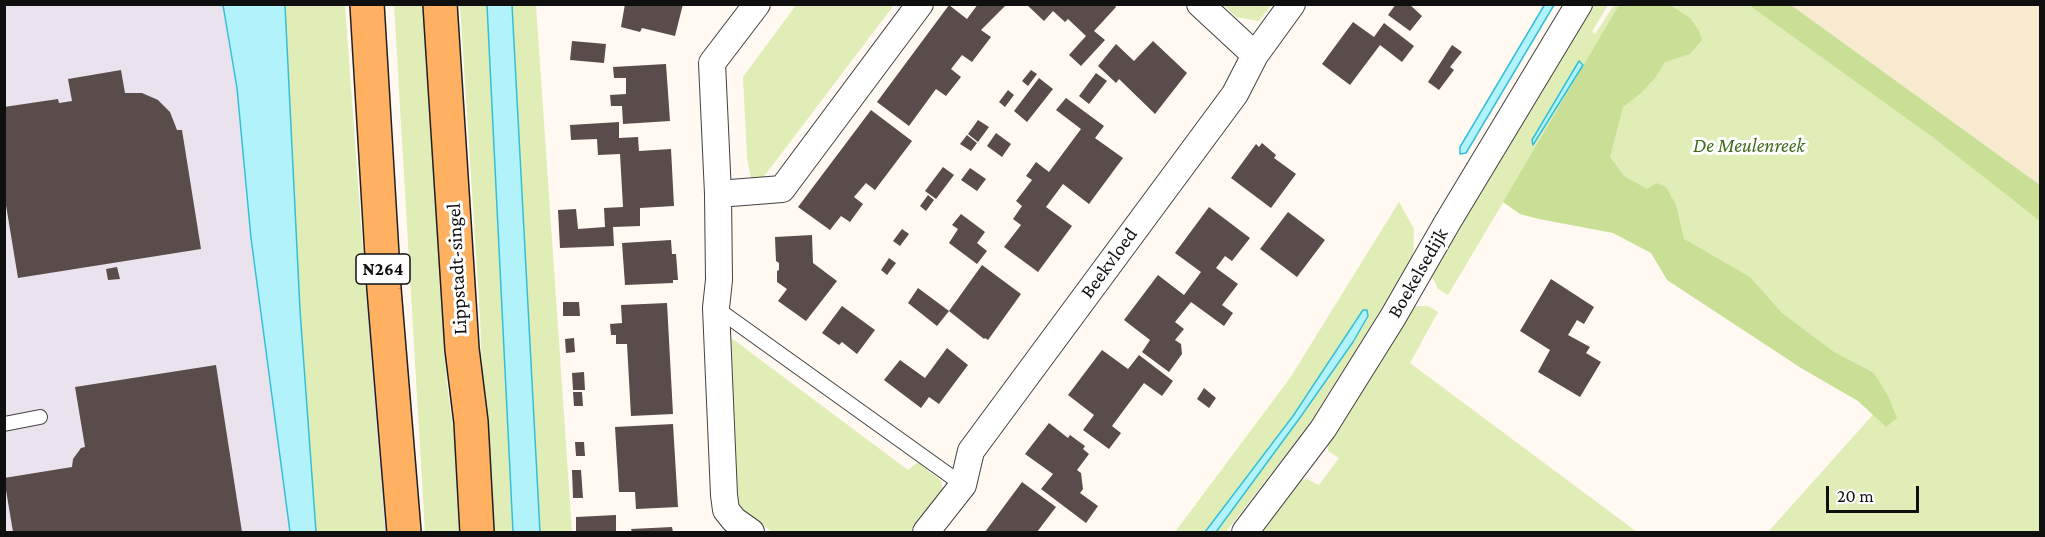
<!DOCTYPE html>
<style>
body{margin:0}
#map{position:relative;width:2045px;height:537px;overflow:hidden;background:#fff9f1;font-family:"Crimson Pro",serif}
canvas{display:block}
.frame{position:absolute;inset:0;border:6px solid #0f0f0f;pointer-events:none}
.scale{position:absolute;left:1826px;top:486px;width:93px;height:27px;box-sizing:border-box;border:3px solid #0f0f0f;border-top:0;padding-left:8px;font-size:18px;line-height:21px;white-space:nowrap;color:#0f0f0f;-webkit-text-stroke:4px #fff;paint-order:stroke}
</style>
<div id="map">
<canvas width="2045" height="537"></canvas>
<div class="frame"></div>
<div class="scale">20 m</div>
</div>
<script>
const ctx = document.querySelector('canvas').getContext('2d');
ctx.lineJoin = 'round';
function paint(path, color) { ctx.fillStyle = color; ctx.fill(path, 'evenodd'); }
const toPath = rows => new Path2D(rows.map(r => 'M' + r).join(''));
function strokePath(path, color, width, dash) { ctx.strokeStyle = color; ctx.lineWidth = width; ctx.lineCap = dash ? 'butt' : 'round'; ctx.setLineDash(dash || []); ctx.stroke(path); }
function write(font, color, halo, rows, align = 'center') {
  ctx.font = font + ' "Crimson Pro",serif'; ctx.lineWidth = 6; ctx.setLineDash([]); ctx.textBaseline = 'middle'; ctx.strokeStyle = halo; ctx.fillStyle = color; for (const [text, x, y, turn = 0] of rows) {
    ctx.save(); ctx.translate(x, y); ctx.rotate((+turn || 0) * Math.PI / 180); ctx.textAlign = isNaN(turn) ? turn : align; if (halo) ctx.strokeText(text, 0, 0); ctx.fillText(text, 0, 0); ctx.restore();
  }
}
paint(toPath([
 [4,5,338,5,390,532,5,532]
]), '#eae3ee');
paint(toPath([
 [1791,5,2040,5,2040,185]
]), '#f7eacf');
paint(toPath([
 [285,5,345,5,371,362,385,532,316,532,300,310],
 [394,5,423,5,447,384,462,495,464,532,425,532],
 [460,5,487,5,513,532,488,532,480,316],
 [512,5,536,5,572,532,540,532],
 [796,5,894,5,762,179,752,183,747,158,743,77],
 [1224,5,1271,5,1259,21,1236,17],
 [1590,5,1608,5,1592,32,1595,34,1614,5,1785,5,2040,193,2040,532,1768,532,1878,409,1532,154,1448,295,1438,289,1430,272],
 [1399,202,1414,229,1413,264,1331,396,1226,532,1216,532,1353,342,1368,316,1363,310,1293,416,1205,532,1175,532,1290,378],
 [1412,306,1428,306,1438,312,1410,363,1637,532,1256,532,1297,479,1309,480,1319,485,1339,458,1328,451,1327,437],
 [730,337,908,470,918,462,941,481,943,491,912,532,772,532,739,508,734,502,724,338]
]), '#e1edb7');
paint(toPath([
 [1619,5,1670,5,1690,18,1699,31,1702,40,1690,54,1665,62,1655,78,1641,93,1623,107,1610,157,1624,176,1647,189,1656,183,1666,187,1676,205,1684,239,1750,277,1782,313,1834,352,1874,373,1888,396,1897,418,1886,427,1858,401,1801,368,1667,280,1651,253,1613,233,1539,219,1520,214,1503,202],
 [1749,5,1791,5,2040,185,2040,221,1934,138]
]), '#c9df96');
const water = toPath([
 [1545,4,1554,5,1466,153,1460,154,1460,147,1545,4],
 [223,5,285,5,300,310,316,532,290,532,251,238,237,88,223,5],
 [487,5,512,5,540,532,513,532,487,5],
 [1579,61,1583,65,1533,145,1532,140,1579,61],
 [1363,310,1367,310,1368,316,1353,342,1299,419,1216,532,1205,532,1293,416,1363,310]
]);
paint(water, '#b2f2fa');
strokePath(water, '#34bfd7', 1.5);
paint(toPath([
 [625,4,683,4,675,36,642,28,640,32,621,27],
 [978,4,1007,4,981,30,991,37,972,62,962,55,951,69,961,77,946,96,936,89,909,126,877,102,949,5,967,19],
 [1026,4,1114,4,1116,7,1094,31,1105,40,1081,66,1069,55,1086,36,1068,19,1065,22,1053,11,1044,21],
 [1396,4,1409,4,1422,16,1410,31,1388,15],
 [1353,22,1374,37,1384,23,1414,46,1402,62,1380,45,1350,85,1322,64],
 [572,41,606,44,604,63,570,60],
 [1153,41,1187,73,1155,114,1119,79,1116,83,1098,66,1116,44,1134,61],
 [1452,45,1462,52,1450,67,1454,70,1439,90,1428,82],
 [666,64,670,121,623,124,622,106,611,106,610,95,626,94,626,78,614,78,613,67],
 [121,70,125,93,142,93,158,100,170,112,177,130,182,130,201,249,18,278,4,193,4,107,58,99,59,103,72,101,68,79],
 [1031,70,1037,74,1028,86,1022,81],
 [1096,73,1107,81,1089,104,1079,96],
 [1039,78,1053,89,1027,122,1014,111],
 [1008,90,1014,95,1005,107,999,102],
 [1066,98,1104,126,1095,138,1123,158,1089,204,1063,184,1046,207,1072,226,1038,272,1004,247,1021,225,1013,219,1022,206,1016,201,1032,180,1026,176,1036,162,1049,172,1081,129,1056,110],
 [871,110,912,141,875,190,866,183,854,197,863,204,850,222,841,216,830,230,798,207],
 [978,120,989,127,978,142,968,134],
 [619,122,619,138,638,137,639,151,671,149,674,206,640,208,640,226,613,227,614,246,560,248,558,210,576,209,578,229,605,227,604,208,623,207,620,154,598,155,597,139,571,140,570,125],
 [996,133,1011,144,1002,157,987,146],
 [967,135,977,143,971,151,960,144],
 [1262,143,1276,155,1274,158,1296,174,1271,208,1231,178,1256,144,1259,147],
 [943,167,954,175,936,199,925,191],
 [970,168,986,179,977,191,961,180],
 [928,195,934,200,926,211,920,206],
 [1209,207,1250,238,1232,261,1225,256,1216,268,1238,284,1222,305,1233,313,1224,326,1191,302,1175,322,1184,329,1175,340,1181,344,1182,354,1169,372,1142,352,1150,340,1124,320,1158,275,1184,295,1201,272,1175,253],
 [1288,212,1325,240,1297,277,1260,249],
 [961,214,985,232,977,243,987,251,977,264,949,243,958,229,952,225],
 [902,229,909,234,900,246,893,241],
 [812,235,813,263,837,281,806,321,778,301,787,289,777,282,777,271,779,270,779,263,776,261,775,237],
 [671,240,672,254,676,254,678,280,673,280,673,283,625,285,622,243],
 [889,258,896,263,887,275,881,270],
 [982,265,1021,294,988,340,985,338,984,339,949,311],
 [117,267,120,279,108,280,106,269],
 [1551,279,1594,307,1584,324,1577,320,1568,335,1590,347,1586,353,1601,362,1580,397,1538,372,1550,350,1520,331],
 [918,288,949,311,937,326,908,303],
 [563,302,579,302,580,316,563,316],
 [667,303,673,414,631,416,627,344,616,344,616,335,611,335,610,324,622,323,621,305],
 [842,306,875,330,857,354,842,342,839,345,822,333],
 [574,338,575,352,566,353,565,339],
 [947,348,968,365,939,404,929,397,921,408,884,380,900,360,925,378],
 [1102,350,1128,369,1139,355,1173,381,1162,396,1144,383,1112,426,1121,433,1109,449,1083,430,1094,415,1068,395],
 [216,365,242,532,13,532,4,478,72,467,73,459,81,448,85,447,75,387],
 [584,372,585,390,573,390,572,373],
 [1204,388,1216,398,1209,408,1197,399],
 [573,392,582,392,583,406,574,406],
 [1049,423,1068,438,1070,435,1085,446,1083,449,1089,454,1077,470,1081,473,1083,489,1080,493,1098,506,1086,523,1041,489,1053,474,1025,454],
 [673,424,678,507,636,509,635,492,619,492,615,427],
 [575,442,584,442,585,456,576,456],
 [572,470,581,470,583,498,573,498],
 [1022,482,1056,507,1037,532,985,532],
 [616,515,616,532,576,532,576,517],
 [672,527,673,532,632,532,631,529]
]), '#594c4b');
const service = toPath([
 [716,308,963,485],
 [4,424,40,417]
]);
const minor = toPath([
 [1200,4,1255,55],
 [718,194,782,189,920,4],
 [751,532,734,520,726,510,724,495,716,308,719,280,718,194,712,63,757,4],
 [926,532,963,485,971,451,1235,94,1255,55,1292,4],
 [1245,532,1323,429,1393,317,1447,223,1579,4]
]);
const primary = toPath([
 [367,4,384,289,404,532],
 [440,4,462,349,471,422,477,532]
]);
strokePath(service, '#424242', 16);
strokePath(minor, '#424242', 28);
strokePath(primary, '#202020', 36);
strokePath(service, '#fff', 14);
strokePath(minor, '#fff', 26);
strokePath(primary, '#ffb161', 33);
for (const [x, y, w] of [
 [383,269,54]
]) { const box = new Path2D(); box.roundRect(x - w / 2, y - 15, w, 30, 4.5); ctx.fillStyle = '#fff'; ctx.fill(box); strokePath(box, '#0f0f0f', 1.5); }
write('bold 18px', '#0f0f0f', null, [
 ["N264",383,269]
]);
write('italic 20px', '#406c1a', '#fff', [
 ["De Meulenreek",1749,146]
]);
write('20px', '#0f0f0f', '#fff', [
 ["Beekvloed",1109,263,-54],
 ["Lippstadt-singel",457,269,-93],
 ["Boekelsedijk",1418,273,-60]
]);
</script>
